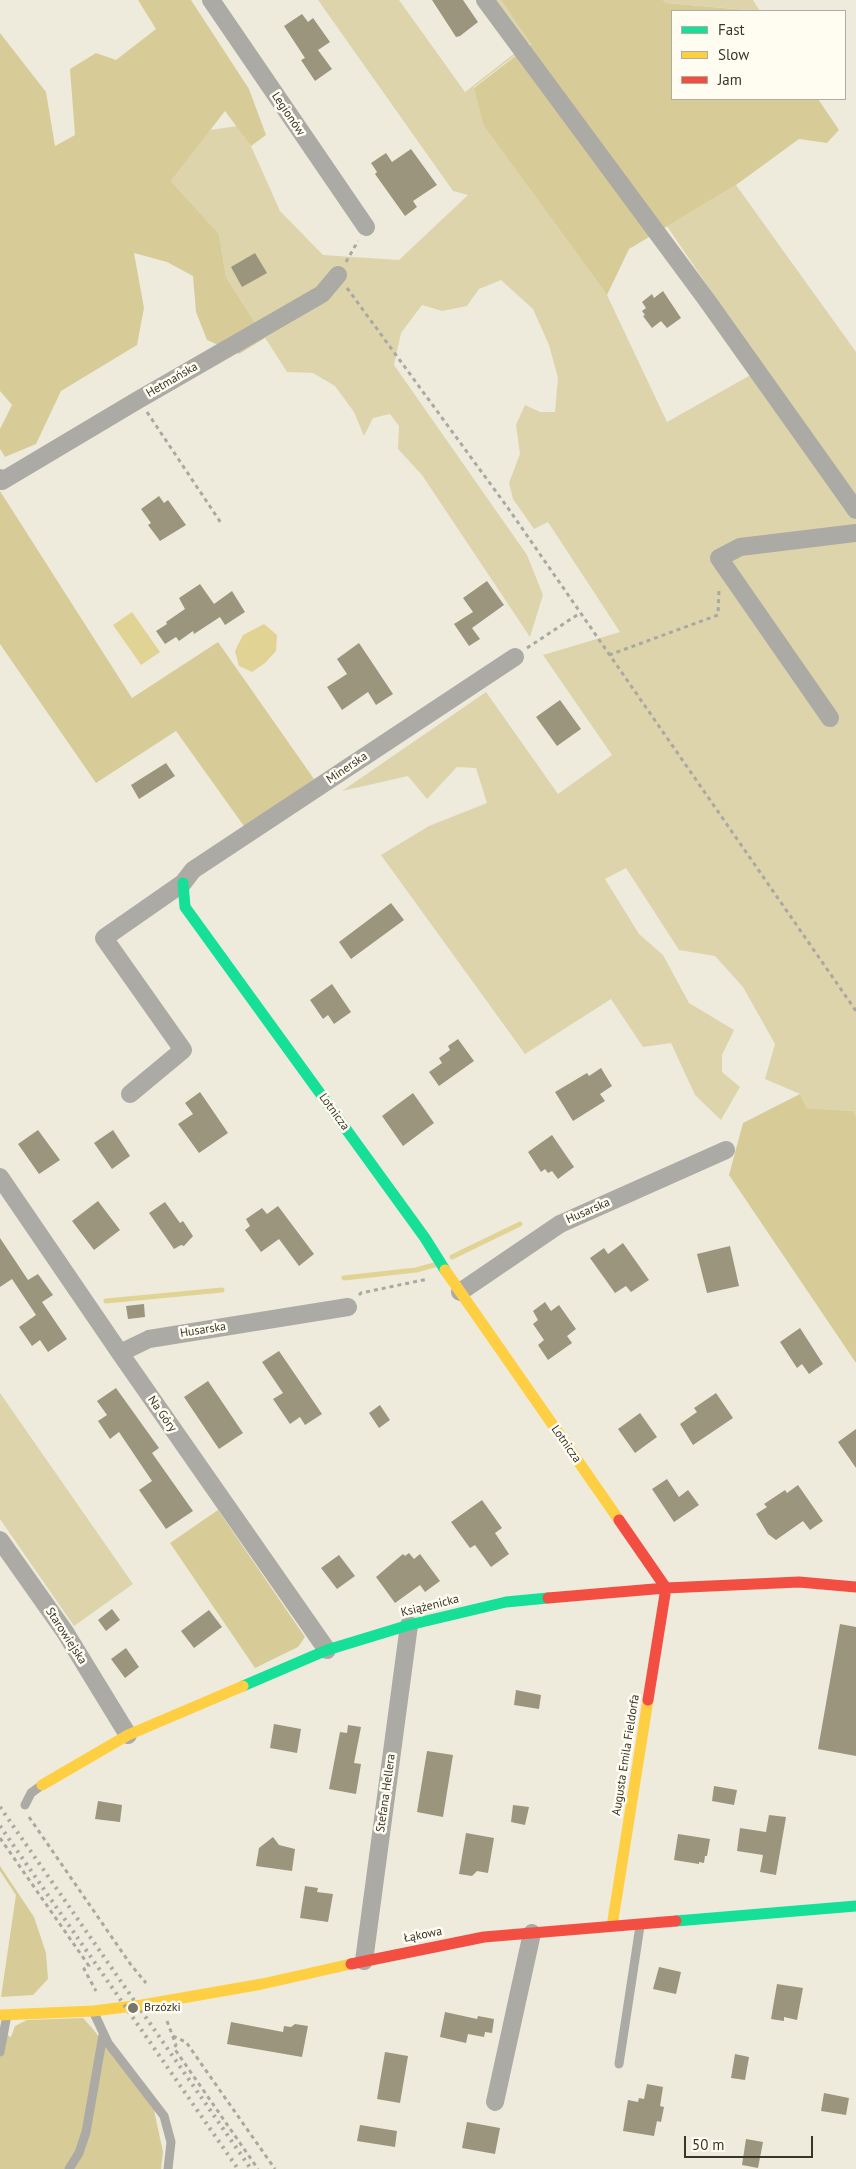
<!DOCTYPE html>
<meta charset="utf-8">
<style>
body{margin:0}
#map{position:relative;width:856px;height:2169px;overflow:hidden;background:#eeebdd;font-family:"PT Sans",sans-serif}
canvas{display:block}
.legend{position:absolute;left:671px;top:10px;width:175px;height:90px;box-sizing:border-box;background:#fffdf2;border:1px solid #afada2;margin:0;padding:6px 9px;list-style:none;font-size:15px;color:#38352b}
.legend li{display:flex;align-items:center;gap:10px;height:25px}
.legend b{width:25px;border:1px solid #afada2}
.scale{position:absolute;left:684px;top:2136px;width:129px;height:22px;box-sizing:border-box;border:2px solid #38352b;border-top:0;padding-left:6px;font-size:15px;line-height:18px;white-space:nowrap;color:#38352b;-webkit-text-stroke:4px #fffdf2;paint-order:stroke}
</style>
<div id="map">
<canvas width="856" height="2169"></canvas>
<ul class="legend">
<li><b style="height:6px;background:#16e098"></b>Fast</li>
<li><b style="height:6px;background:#ffcf43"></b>Slow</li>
<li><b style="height:6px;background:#f24e42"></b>Jam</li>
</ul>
<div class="scale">50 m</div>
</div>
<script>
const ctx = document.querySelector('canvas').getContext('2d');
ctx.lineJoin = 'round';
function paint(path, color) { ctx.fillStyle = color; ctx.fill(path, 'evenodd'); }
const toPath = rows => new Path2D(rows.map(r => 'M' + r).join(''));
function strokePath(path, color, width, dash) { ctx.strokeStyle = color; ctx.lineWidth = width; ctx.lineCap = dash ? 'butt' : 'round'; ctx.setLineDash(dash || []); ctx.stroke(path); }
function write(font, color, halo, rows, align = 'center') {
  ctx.font = font + ' "PT Sans",sans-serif'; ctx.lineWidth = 5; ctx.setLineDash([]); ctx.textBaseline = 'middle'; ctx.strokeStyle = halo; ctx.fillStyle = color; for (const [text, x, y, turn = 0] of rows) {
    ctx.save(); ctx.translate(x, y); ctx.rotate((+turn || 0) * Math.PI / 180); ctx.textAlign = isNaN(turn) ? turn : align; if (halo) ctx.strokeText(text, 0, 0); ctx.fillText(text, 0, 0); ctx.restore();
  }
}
paint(toPath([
 [318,0,399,0,465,92,515,53,479,0,501,0,531,43,474,87,483,125,607,295,667,422,763,368,667,226,736,185,856,352,856,1117,852,1111,807,1108,800,1094,765,1079,775,1044,743,987,715,956,679,950,626,868,605,879,639,934,663,955,689,1003,734,1030,722,1055,722,1072,740,1087,721,1120,695,1095,671,1043,643,1047,611,999,525,1054,381,855,429,826,487,803,476,768,457,767,427,799,408,776,342,791,486,692,558,794,612,755,543,655,620,632,548,522,534,529,513,499,509,483,520,454,516,425,525,405,540,412,555,412,558,378,549,345,533,309,501,280,479,289,467,306,442,311,422,305,401,333,394,365,527,555,543,595,530,637,422,475,398,449,399,426,390,414,373,418,364,436,354,412,335,386,313,373,287,372,226,277,219,234,171,181,210,130,237,126,251,146,280,211,323,255,399,260,468,195,453,191],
 [663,0,753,0,760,11,666,3],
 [0,1393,133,1584,74,1626,0,1519]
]), '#ddd4ac');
paint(toPath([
 [138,0,191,0,249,89,266,135,251,146,225,111,171,181,219,234,226,277,265,338,239,354,207,340,196,312,193,276,167,262,134,253,144,308,137,345,61,391,36,444,5,457,0,449,0,429,12,405,0,391,0,33,46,92,55,146,75,135,70,69,96,53,116,60,156,29],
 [501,0,663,0,666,3,758,11,672,11,672,99,818,99,839,130,827,143,799,139,736,185,629,249,607,295,483,125,474,88,531,44],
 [0,491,132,698,218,642,314,779,246,829,176,731,96,783,0,644],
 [800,1094,807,1108,853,1111,856,1117,856,1363,729,1175,743,1123],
 [218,1510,305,1637,298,1647,255,1668,170,1543],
 [0,1866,34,1917,46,1953,48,1979,33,1995,1,1997,16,1895,0,1871],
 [83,2018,93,2029,154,2110,163,2152,161,2169,0,2169,0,2032,11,2037,15,2026,27,2020]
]), '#d7cc98');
paint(toPath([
 [132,612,160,652,141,665,113,625],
 [264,624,277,635,276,651,265,663,252,672,239,666,235,651,243,635]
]), '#e1d394');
strokePath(toPath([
 [452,1257,520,1224],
 [344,1278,416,1270,434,1265],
 [106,1301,222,1290]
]), '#e1d394', 5);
paint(toPath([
 [432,0,463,0,478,22,460,36,456,37],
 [302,14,308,22,313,18,330,42,318,50,332,69,315,81,301,60,305,58,284,26],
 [411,149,437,185,413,201,417,207,405,216,375,174,377,172,371,163,386,153,392,162],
 [255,253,267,273,242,287,231,267],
 [663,291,681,318,667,328,661,321,652,328,643,316,645,315,642,311,646,308,642,302,652,294,654,298],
 [159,496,164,503,168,500,186,525,160,541,148,525,151,523,141,509],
 [487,581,504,605,472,628,480,639,469,646,454,624,473,612,463,598],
 [200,584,214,604,232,591,245,612,225,625,220,617,194,634,193,631,179,641,176,637,165,644,156,631,167,624,166,622,185,609,179,598],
 [359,643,393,694,376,705,368,692,342,710,327,687,347,674,337,659],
 [560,700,581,729,557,746,536,717],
 [166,763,175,776,139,799,131,785],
 [391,903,404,920,351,959,339,942],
 [332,984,351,1012,334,1024,328,1015,323,1019,310,1000],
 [458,1039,474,1061,439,1086,429,1072,442,1063,439,1058,450,1050,448,1046],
 [601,1068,612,1086,600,1094,605,1101,573,1121,555,1092,587,1073,589,1076],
 [200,1092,228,1133,199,1153,178,1124,193,1114,185,1103],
 [413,1093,434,1123,403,1146,382,1116],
 [38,1130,60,1160,39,1174,18,1144],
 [113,1130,130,1156,112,1169,94,1143],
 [552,1135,574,1167,558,1179,552,1171,548,1173,545,1169,541,1172,528,1152],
 [98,1201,120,1230,94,1250,72,1221],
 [165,1202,180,1223,183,1221,193,1236,184,1246,181,1245,174,1249,149,1213],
 [278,1206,314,1254,299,1266,279,1239,261,1252,245,1230,250,1226,246,1219,262,1208,267,1214],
 [0,1238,28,1280,38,1274,53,1295,42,1302,67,1339,48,1352,40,1340,32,1346,19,1327,36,1315,12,1279,0,1287],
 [623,1243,649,1280,631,1292,626,1286,615,1293,590,1258,604,1248,608,1254],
 [730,1246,739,1286,707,1293,697,1254],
 [545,1302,551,1311,559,1305,576,1329,567,1336,572,1343,548,1360,538,1345,544,1340,533,1324,538,1320,533,1311],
 [144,1304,145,1317,128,1319,126,1306],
 [800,1328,823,1364,809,1374,802,1364,797,1368,780,1342],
 [279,1351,322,1414,305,1425,300,1417,290,1424,273,1399,283,1393,262,1362],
 [208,1381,243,1433,219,1449,184,1397],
 [116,1388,159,1448,152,1453,193,1511,166,1529,139,1490,152,1481,119,1432,110,1439,98,1421,107,1415,97,1401],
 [716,1393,733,1418,693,1445,680,1424,697,1412,694,1408],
 [380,1405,390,1420,379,1428,369,1413],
 [640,1413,657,1437,635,1453,618,1429],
 [856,1429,856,1468,838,1442],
 [667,1479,679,1497,688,1490,699,1505,674,1522,652,1489],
 [798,1485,823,1521,810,1530,803,1521,776,1540,768,1534,756,1514,767,1507,764,1504,785,1490,787,1493],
 [482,1500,502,1528,495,1533,509,1554,491,1567,475,1545,470,1548,451,1522],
 [409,1553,414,1559,420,1554,440,1581,425,1592,420,1585,395,1603,376,1577,403,1554,405,1556],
 [339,1555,355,1576,337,1589,321,1568],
 [112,1609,120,1620,106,1631,98,1620],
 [209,1610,222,1627,194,1648,181,1631],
 [840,1624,856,1627,856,1756,818,1749],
 [126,1648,139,1667,125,1678,111,1659],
 [516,1690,541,1695,539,1709,514,1705],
 [274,1724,301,1729,297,1753,270,1748],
 [348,1725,361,1727,354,1763,361,1764,356,1794,329,1789,340,1732,347,1733],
 [427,1751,453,1755,443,1817,417,1812],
 [714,1786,737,1790,734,1805,712,1801],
 [98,1801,122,1805,120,1822,95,1819],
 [513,1805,529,1807,525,1825,511,1822],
 [769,1815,786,1817,776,1875,760,1872,763,1855,737,1851,740,1828,766,1832],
 [466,1833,494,1838,488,1873,477,1871,472,1876,459,1874],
 [678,1834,710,1839,707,1856,705,1856,704,1863,699,1862,699,1864,674,1860],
 [273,1837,279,1845,295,1849,292,1871,256,1866,259,1848],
 [305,1886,318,1888,317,1892,333,1894,328,1922,300,1918],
 [659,1967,681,1972,676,1994,653,1989],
 [777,1984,803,1988,797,2020,784,2017,784,2021,771,2019],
 [445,2012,477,2019,478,2016,494,2019,492,2033,485,2032,484,2037,468,2034,466,2043,440,2037],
 [231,2022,283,2032,284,2026,291,2027,295,2024,308,2026,302,2057,227,2044],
 [385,2052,408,2056,400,2103,377,2099],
 [735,2054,749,2057,745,2080,731,2078],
 [647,2084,663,2087,660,2106,664,2107,661,2122,657,2121,654,2136,623,2131,628,2100,638,2102,639,2098,644,2099],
 [824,2093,849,2098,846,2115,821,2111],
 [467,2122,500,2128,495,2154,462,2148],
 [360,2125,397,2131,395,2147,357,2141],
 [746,2139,763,2142,758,2168,742,2165]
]), '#9a957c');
strokePath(toPath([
 [346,262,358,241],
 [347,288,508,508,856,1011],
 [147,412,221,523],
 [527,648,580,613],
 [609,655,718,615,719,589],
 [359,1295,361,1293,428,1279],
 [29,1817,131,1965,146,1983],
 [0,1838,89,1966,84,1969,96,1991],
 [167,2021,176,2045,174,2048,258,2169],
 [173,2036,186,2042,275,2169]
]), '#a9a8a2', 3, [4, 4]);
strokePath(toPath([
 [25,1805,31,1793,42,1785],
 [93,2011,108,2043,164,2116,171,2142,168,2169],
 [0,2052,7,2015],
 [619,2064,640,1926],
 [69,2169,79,2153,86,2132,103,2035]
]), '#abaaa5', 9);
strokePath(toPath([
 [211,0,366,227],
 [485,0,706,299,856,510],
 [0,478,2,481,138,400,322,294,338,275],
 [830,718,719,558,740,547,856,533],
 [130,1094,183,1050,104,938,183,883,193,870,515,657],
 [0,1177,120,1353,327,1650],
 [460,1292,560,1224,726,1150],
 [120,1353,149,1339,348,1307],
 [0,1540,65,1632,128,1735],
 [364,1961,409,1625],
 [495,2102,532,1933]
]), '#abaaa5', 18);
strokePath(toPath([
 [183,883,185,907,425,1238,445,1270],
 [243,1686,327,1650,409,1625,506,1602,548,1598],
 [676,1921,856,1906]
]), '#16e098', 11);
strokePath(toPath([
 [445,1270,619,1520],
 [42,1785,128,1735,243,1686],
 [612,1926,648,1700],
 [0,2015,93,2011,142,2005,262,1984,351,1964]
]), '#ffcf43', 11);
strokePath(toPath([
 [619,1520,666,1588,648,1700],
 [548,1598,666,1588,799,1582,856,1587],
 [351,1964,484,1937,676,1921]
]), '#f24e42', 11);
strokePath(toPath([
 [0,1807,251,2169],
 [0,1826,238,2169]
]), '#abaaa2', 4, [2.5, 5]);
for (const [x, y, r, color] of [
 [133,2008,6,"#787569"]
]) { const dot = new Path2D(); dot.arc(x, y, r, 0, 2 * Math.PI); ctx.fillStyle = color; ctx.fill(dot); strokePath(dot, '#fffdf2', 2); }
write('12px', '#38352b', '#fffdf2', [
 ["Legionów",288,114,56],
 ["Hetmańska",172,380,-30],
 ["Minerska",347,768,-34],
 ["Lotnicza",334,1112,54],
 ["Husarska",588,1211,-24],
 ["Husarska",203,1330,-9],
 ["Na Góry",162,1414,55],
 ["Lotnicza",566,1444,55],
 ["Książenicka",430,1606,-14],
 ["Starowiejska",66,1636,57],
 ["Augusta Emila Fieldorfa",626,1755,-81],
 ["Stefana Hellera",386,1793,-82],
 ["Łąkowa",423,1935,-11]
]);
write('12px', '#38352b', '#fffdf2', [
 ["Brzózki",144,2008]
], 'left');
</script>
